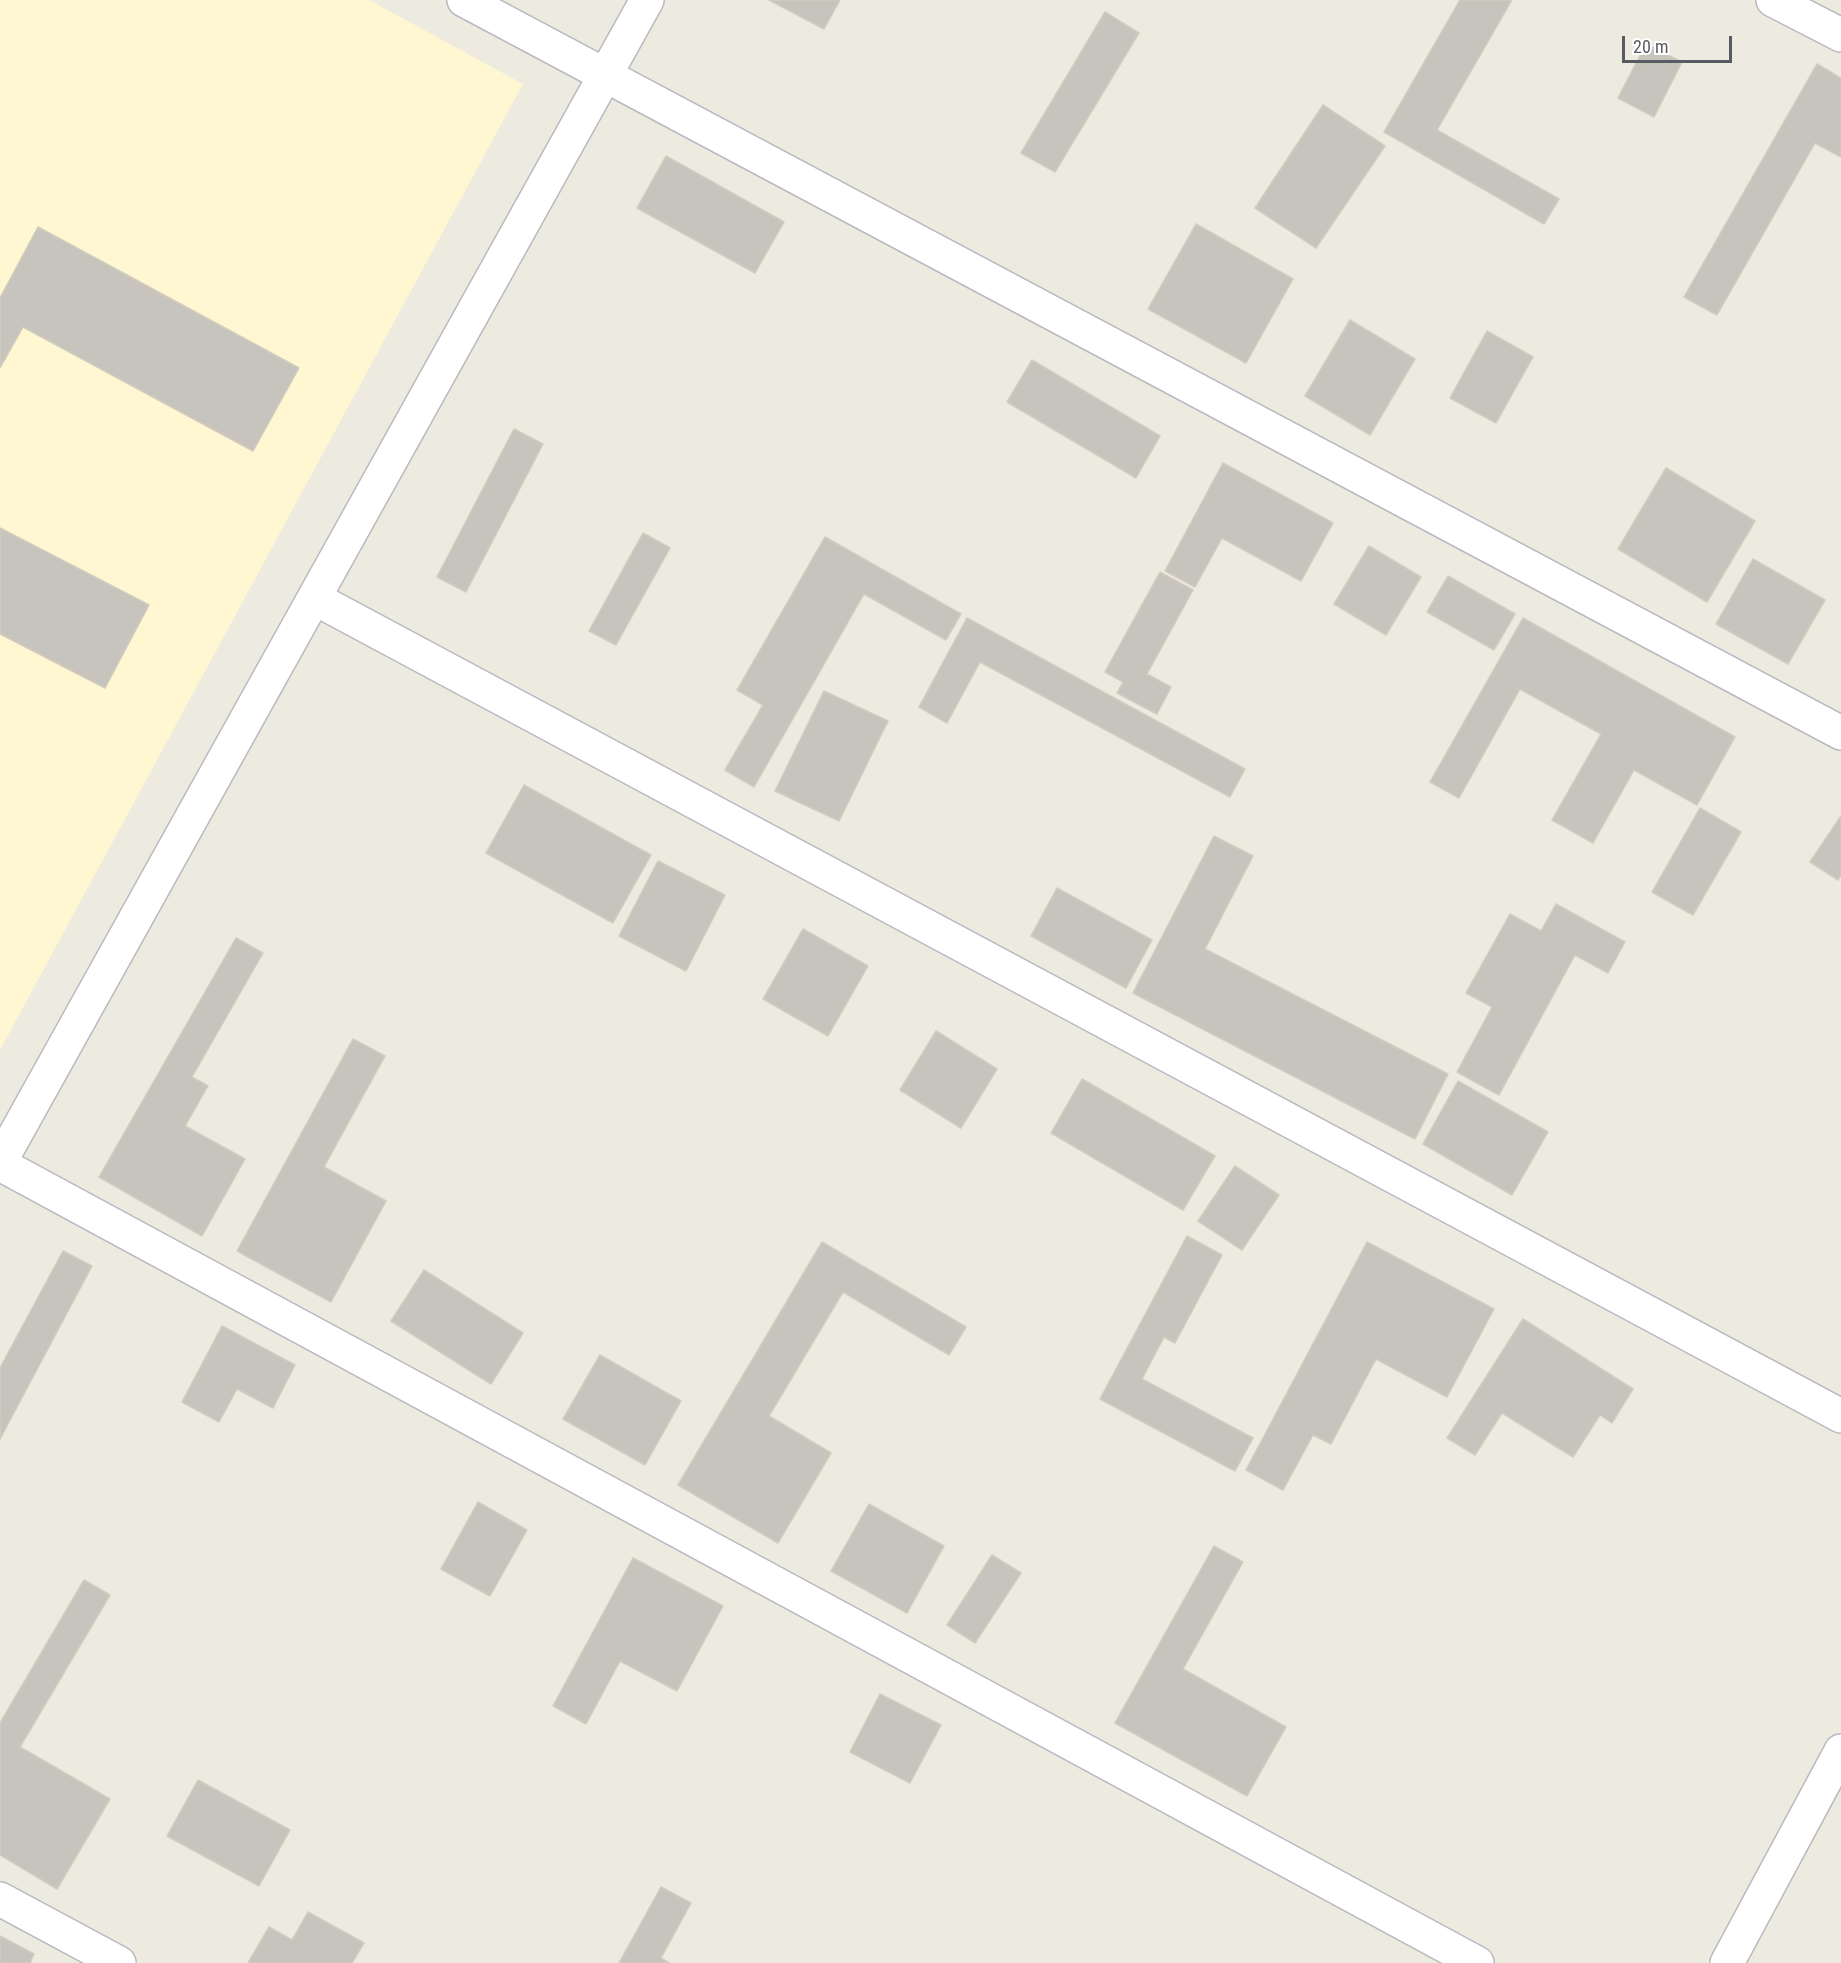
<!DOCTYPE html>
<style>
body{margin:0}
#map{position:relative;width:1841px;height:1963px;overflow:hidden;background:#edeadf;font-family:"Roboto Condensed",sans-serif}
canvas{display:block}
.scale{position:absolute;left:1622px;top:36px;width:110px;height:27px;box-sizing:border-box;border:3px solid #585c62;border-top:0;padding-left:8px;font-size:18px;line-height:21px;white-space:nowrap;color:#585c62;-webkit-text-stroke:4px #fff;paint-order:stroke}
</style>
<div id="map">
<canvas width="1841" height="1963"></canvas>
<div class="scale">20 m</div>
</div>
<script>
const ctx = document.querySelector('canvas').getContext('2d');
ctx.lineJoin = 'round';
function paint(path, color) { ctx.fillStyle = color; ctx.fill(path, 'evenodd'); }
const toPath = rows => new Path2D(rows.map(r => 'M' + r).join(''));
function strokePath(path, color, width, dash) { ctx.strokeStyle = color; ctx.lineWidth = width; ctx.lineCap = dash ? 'butt' : 'round'; ctx.setLineDash(dash || []); ctx.stroke(path); }
paint(toPath([
 [0,0,369,0,523,84,0,1050]
]), '#fff6d2');
const building = toPath([
 [769,0,840,0,824,29,769,0],
 [1460,0,1512,0,1437,130,1559,199,1544,224,1384,132,1460,0],
 [1105,12,1139,33,1055,172,1021,153,1105,12],
 [1646,44,1682,62,1654,117,1618,98,1646,44],
 [1817,64,1841,78,1841,157,1815,143,1717,315,1684,297,1817,64],
 [1323,105,1385,146,1316,248,1255,208,1323,105],
 [666,156,784,222,755,273,637,208,666,156],
 [1196,224,1293,279,1246,363,1148,309,1196,224],
 [38,227,299,368,253,451,23,327,0,368,0,298,38,227],
 [1350,320,1415,359,1370,435,1305,396,1350,320],
 [1487,331,1533,357,1496,423,1450,398,1487,331],
 [1032,360,1160,436,1136,478,1007,402,1032,360],
 [514,429,543,444,466,592,437,577,514,429],
 [1223,463,1333,523,1301,581,1222,538,1195,587,1165,571,1223,463],
 [1666,468,1755,521,1707,602,1618,549,1666,468],
 [0,528,149,605,105,688,0,634,0,528],
 [643,533,670,548,616,645,589,631,643,533],
 [825,537,961,614,946,640,864,594,754,787,725,770,763,705,737,690,825,537],
 [1369,546,1421,577,1386,635,1334,604,1369,546],
 [1753,559,1825,600,1788,664,1716,624,1753,559],
 [1160,572,1193,590,1147,674,1171,687,1157,714,1117,693,1123,682,1105,672,1160,572],
 [1448,576,1515,614,1494,650,1427,612,1448,576],
 [967,618,1245,769,1230,797,980,662,947,723,919,707,967,618],
 [1523,618,1735,737,1697,805,1634,770,1593,843,1552,820,1601,734,1520,689,1459,798,1430,782,1523,618],
 [824,691,888,721,839,821,775,791,824,691],
 [524,785,651,855,613,923,486,853,524,785],
 [1700,808,1741,832,1693,915,1652,892,1700,808],
 [1841,816,1841,875,1838,880,1810,862,1841,816],
 [1214,836,1253,856,1205,949,1448,1074,1415,1139,1133,993,1214,836],
 [658,861,725,895,686,971,619,936,658,861],
 [1057,888,1152,940,1126,988,1031,936,1057,888],
 [1556,904,1625,942,1608,973,1575,955,1499,1095,1457,1072,1492,1007,1466,993,1510,914,1541,931,1556,904],
 [803,929,868,966,828,1036,763,999,803,929],
 [236,938,263,953,192,1077,208,1086,185,1126,245,1159,202,1236,99,1177,236,938],
 [936,1031,997,1069,961,1128,900,1090,936,1031],
 [353,1039,385,1056,324,1167,386,1201,331,1302,237,1251,353,1039],
 [1082,1079,1215,1156,1183,1210,1051,1133,1082,1079],
 [1458,1081,1548,1132,1512,1195,1423,1144,1458,1081],
 [1235,1166,1279,1195,1242,1250,1198,1221,1235,1166],
 [1187,1236,1222,1255,1175,1343,1164,1337,1142,1379,1253,1438,1235,1471,1100,1399,1187,1236],
 [822,1242,966,1327,949,1355,843,1292,769,1416,831,1453,778,1543,678,1485,822,1242],
 [1367,1242,1494,1309,1447,1397,1376,1359,1331,1444,1313,1435,1283,1490,1246,1470,1367,1242],
 [63,1251,92,1266,0,1439,0,1368,63,1251],
 [424,1270,523,1333,491,1384,391,1321,424,1270],
 [1523,1319,1633,1389,1612,1423,1600,1415,1573,1457,1502,1413,1475,1455,1447,1438,1523,1319],
 [222,1326,295,1365,273,1408,237,1389,219,1422,182,1402,222,1326],
 [600,1355,681,1401,645,1465,563,1419,600,1355],
 [478,1502,527,1530,490,1596,441,1569,478,1502],
 [869,1504,944,1546,907,1613,831,1571,869,1504],
 [1214,1546,1243,1562,1183,1669,1286,1727,1247,1796,1115,1723,1214,1546],
 [992,1555,1021,1573,975,1643,947,1625,992,1555],
 [633,1558,723,1606,677,1691,620,1661,586,1724,553,1706,633,1558],
 [84,1580,110,1595,20,1747,110,1799,57,1889,0,1855,0,1723,84,1580],
 [880,1694,941,1725,910,1783,850,1752,880,1694],
 [198,1780,290,1830,259,1886,167,1836,198,1780],
 [661,1887,691,1903,661,1958,669,1963,619,1963,661,1887],
 [308,1912,364,1943,352,1963,248,1963,269,1927,292,1940,308,1912],
 [0,1936,34,1954,30,1963,0,1963,0,1936]
]);
paint(building, '#c7c4bd');
strokePath(building, '#d1ccbe', 1.5);
const minor = toPath([
 [464,0,1841,733],
 [1773,0,1841,35],
 [314,598,1841,1416],
 [0,1162,647,0],
 [0,1164,1477,1963],
 [0,1899,119,1963],
 [1727,1963,1841,1751]
]);
strokePath(minor, '#b8bac0', 36);
strokePath(minor, '#fff', 33);
</script>
